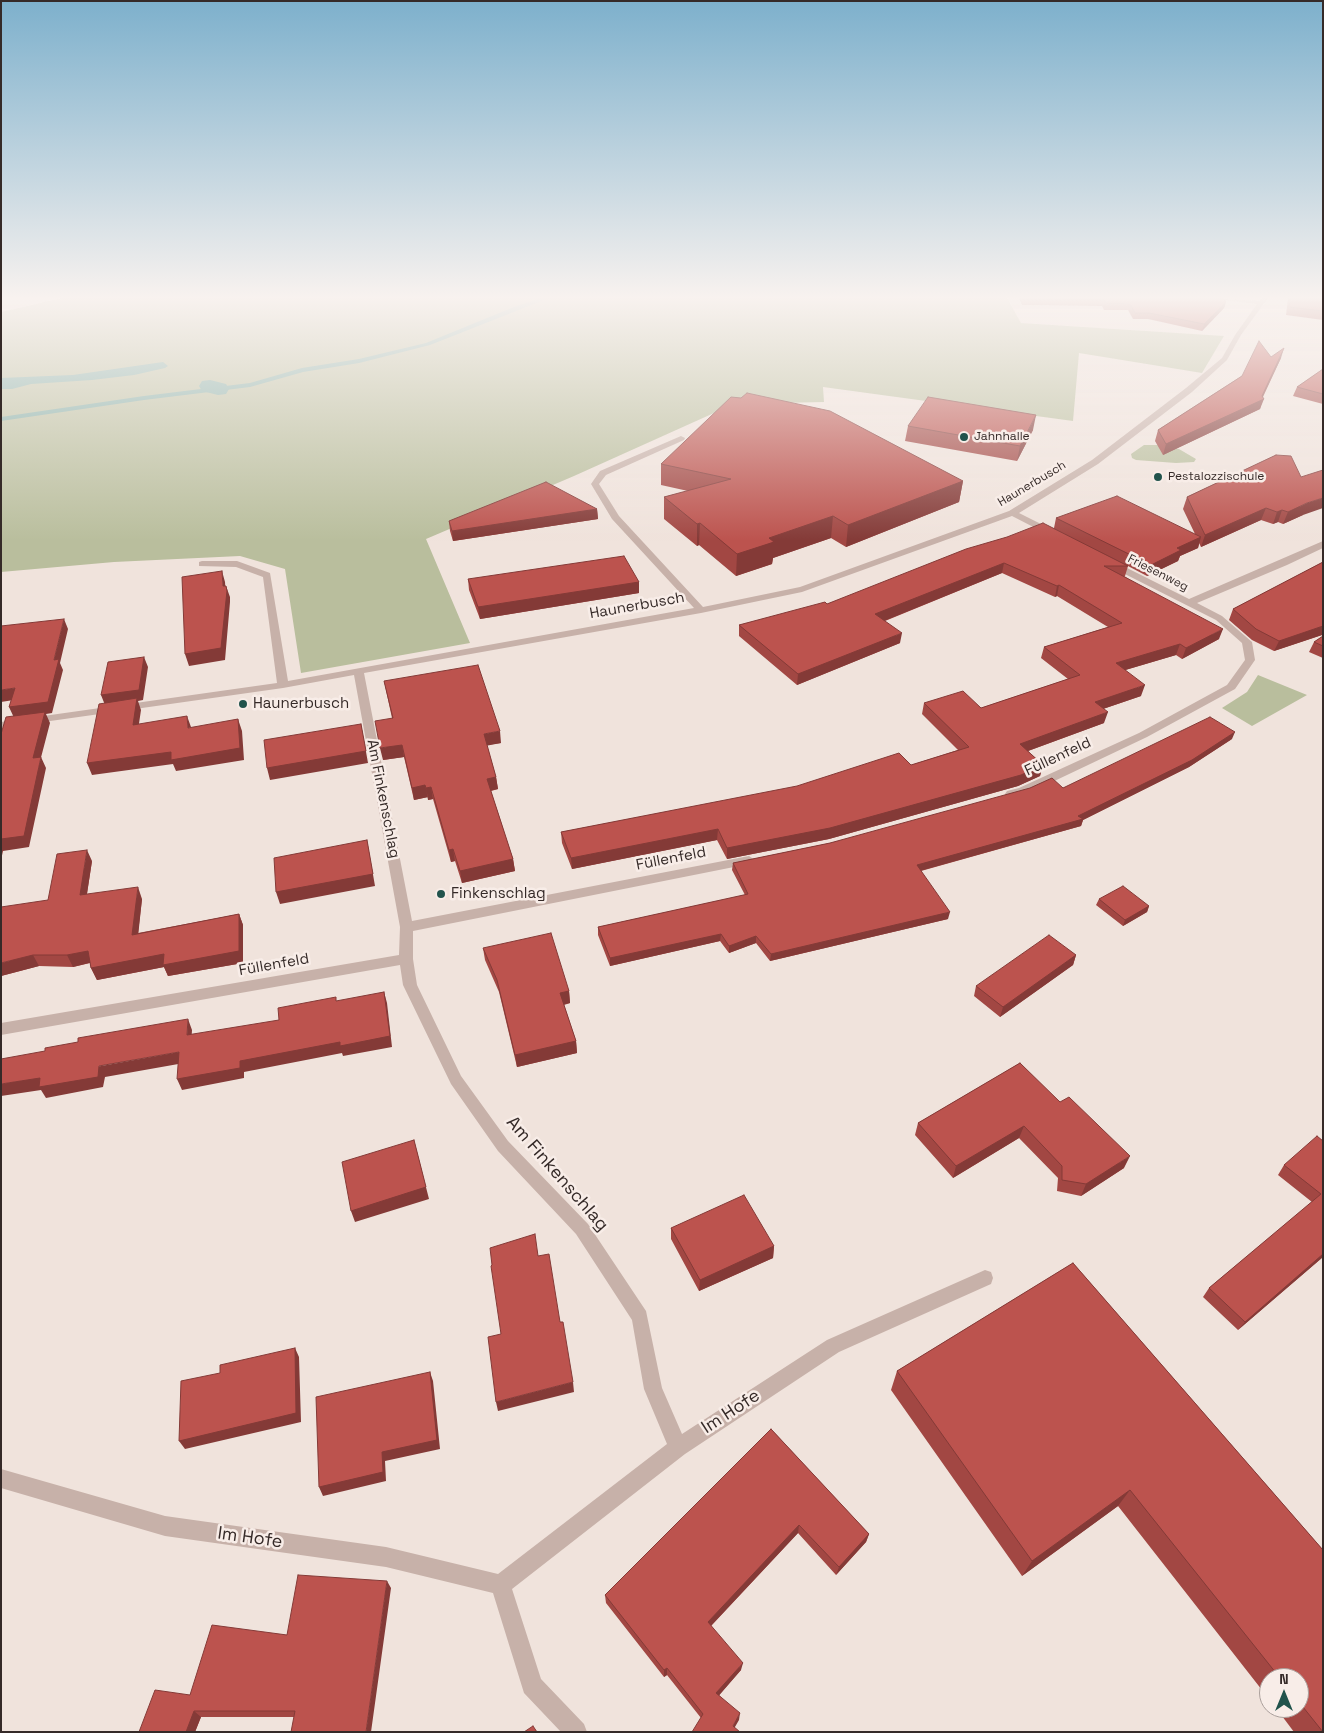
<!DOCTYPE html>
<meta charset="utf-8">
<style>
body{margin:0}
#map{position:relative;width:1324px;height:1733px;overflow:hidden;background:#f0e3dc;font-family:"Space Grotesk",sans-serif}
canvas{display:block}
.frame{position:absolute;inset:0;border:2px solid #352a28;pointer-events:none}
.north{position:absolute;left:1259px;top:1668px;width:50px;height:50px;box-sizing:border-box;background:#f8ede8;border:1px solid #aa9f9b;border-radius:50%;rotate:0deg;font-size:14px;font-weight:700;line-height:20px;text-align:center;color:#352a28}
.north::after{content:'';display:block;margin:auto;width:18px;height:22px;background:#21534c;clip-path:polygon(50% 0,100% 100%,50% 72%,0 100%)}
</style>
<div id="map">
<canvas width="1324" height="1733"></canvas>
<div class="frame"></div>
<div class="north">N</div>
</div>
<script>
const ctx = document.querySelector('canvas').getContext('2d');
ctx.lineJoin = 'round';
function paint(path, color) { ctx.fillStyle = color; ctx.fill(path, 'evenodd'); }
const toPath = rows => new Path2D(rows.map(r => 'M' + r).join(''));
function strokePath(path, color, width, dash) { ctx.strokeStyle = color; ctx.lineWidth = width; ctx.lineCap = dash ? 'butt' : 'round'; ctx.setLineDash(dash || []); ctx.stroke(path); }
function write(font, color, halo, rows, align = 'center') {
  ctx.font = font + ' "Space Grotesk",sans-serif'; ctx.lineWidth = 5; ctx.setLineDash([]); ctx.textBaseline = 'middle'; ctx.strokeStyle = halo; ctx.fillStyle = color; for (const [text, x, y, turn = 0] of rows) {
    ctx.save(); ctx.translate(x, y); ctx.rotate((+turn || 0) * Math.PI / 180); ctx.textAlign = isNaN(turn) ? turn : align; if (halo) ctx.strokeText(text, 0, 0); ctx.fillText(text, 0, 0); ctx.restore();
  }
}
paint(toPath([
 [62,298,1007,298,1021,323,1224,336,1202,373,1079,353,1073,421,823,387,824,402,734,404,574,476,426,539,470,643,301,673,285,569,240,556,114,562,1,572,1,312],
 [1144,445,1157,445,1179,449,1196,459,1194,462,1176,463,1136,460,1132,458,1131,454],
 [1258,675,1307,695,1252,726,1222,708,1247,692]
]), '#b9be9d');
paint(toPath([
 [163,362,168,366,165,368,134,375,92,380,31,384,12,389,1,389,1,378,73,375]
]), '#7daba3');
paint(toPath([
 [541,298,549,298,430,345,359,363,303,372,250,387,144,400,1,421,1,417,144,396,250,383,302,368,359,359,426,343,514,307,541,298]
]), '#7daba3');
paint(toPath([
 [210,380,226,384,229,389,226,394,218,395,202,391,199,386,202,381,210,380]
]), '#7daba3');
paint(toPath([
 [1205,298,1260,301,1262,298,1268,298,1241,335,1227,360,1192,392,1098,464,1019,513,1053,530,1053,534,1047,534,1012,516,802,592,701,613,364,673,412,921,749,856,755,860,749,864,413,931,413,959,417,985,461,1076,508,1141,588,1224,646,1311,662,1388,682,1434,827,1340,985,1270,991,1272,993,1278,991,1284,839,1352,685,1454,512,1589,541,1679,584,1724,587,1732,561,1732,524,1693,493,1593,386,1567,165,1536,1,1488,1,1469,165,1516,386,1547,498,1574,667,1444,644,1389,632,1320,576,1234,498,1151,451,1084,403,985,400,965,1,1035,1,1023,399,955,400,927,354,675,283,688,1,728,1,722,277,683,263,577,236,567,199,566,199,562,202,561,237,561,270,573,288,681,694,608,612,519,591,484,600,471,681,436,685,438,684,440,606,475,599,484,619,516,703,607,800,587,1009,511,1092,460,1186,388,1222,358,1235,335,1257,304,1205,298],
 [1323,541,1323,548,1287,565,1197,603,1222,616,1252,642,1255,660,1235,689,1147,737,1027,794,1011,798,1007,797,1005,794,1007,791,1019,788,1139,733,1227,685,1245,660,1242,643,1216,620,1109,566,1109,562,1115,562,1189,599,1323,541]
]), '#c7b1a9');
paint(toPath([
 [1019,298,1223,298,1226,302,1224,308,1202,331,1148,319,1133,319,1128,310,1104,310,1102,306,1022,305],
 [1288,298,1323,298,1323,320,1286,315],
 [1271,357,1281,358,1263,397,1260,409,1163,455,1155,441,1158,430],
 [1323,369,1323,404,1293,396,1297,387],
 [908,426,1033,430,1017,461,905,441],
 [1276,455,1303,515,1283,524,1278,522,1273,524,1261,520,1201,547,1199,543,1198,548,1180,556,1178,561,1147,576,1128,566,1125,576,1124,576,1219,639,1182,659,1176,655,1125,670,1141,696,1103,709,1104,723,1028,751,1043,765,1040,776,1018,786,829,839,727,859,717,840,572,869,562,843,561,832,911,765,958,750,922,714,924,703,981,708,1068,679,1041,658,1044,647,1108,627,1057,596,1055,597,1002,573,885,621,900,643,797,685,739,636,739,625,827,604,1054,528,1056,518,1195,534,1183,509,1187,497],
 [661,464,963,481,959,502,846,547,831,538,773,558,772,564,736,576,699,545,697,546,664,519,664,497,688,491,661,485],
 [597,509,598,519,453,541,450,531,449,521],
 [1323,562,1323,658,1309,652,1314,642,1323,636,1322,635,1274,651,1252,640,1229,620,1233,609],
 [468,579,639,582,639,593,480,619,469,590],
 [384,681,501,743,487,745,496,777,498,789,491,791,513,859,515,871,462,883,455,861,451,862,433,799,428,800,428,797,414,800,404,757,383,760,392,718],
 [1232,739,1189,767,1083,820,1081,826,921,871,948,919,770,961,756,943,729,953,720,941,610,966,598,935,598,927,745,895,732,870,733,863,830,843,1063,788],
 [92,861,87,894,142,899,138,933,239,914,243,925,243,963,168,976,164,967,97,980,91,968,90,963,73,967,39,966,1,976,48,900],
 [1099,899,1149,906,1147,912,1123,926,1096,905],
 [483,948,569,991,570,1003,564,1005,576,1041,577,1053,517,1067,499,992,485,960],
 [1076,955,1073,965,1000,1017,974,996,976,986],
 [1020,1063,1124,1168,1081,1196,1057,1191,1058,1178,1019,1138,953,1178,915,1135,918,1123],
 [1323,1141,1323,1257,1238,1330,1203,1297,1209,1288,1312,1202,1278,1175,1284,1165],
 [671,1228,774,1246,773,1258,699,1291,671,1239],
 [1073,1263,1323,1550,1323,1732,1294,1732,1276,1708,1299,1708,1299,1678,1269,1678,1269,1699,1118,1506,1022,1576,891,1390,897,1371],
 [771,1429,869,1534,866,1542,836,1575,798,1533,711,1626,741,1670,719,1695,739,1720,701,1718,667,1675,664,1677,606,1603,605,1595],
 [391,1588,294,1717,201,1717,195,1732,139,1732,190,1695,287,1635]
]), '#a24743');
paint(toPath([
 [1226,302,1224,308,1202,331,1204,324],
 [1284,348,1281,358,1261,400,1264,399,1260,409,1163,455,1166,444,1262,396],
 [1036,415,1033,430,1017,461,1020,446],
 [963,481,959,502,846,547,848,525],
 [1323,498,1323,508,1303,515,1283,524,1288,512,1307,503],
 [1266,508,1261,520,1201,547,1205,535],
 [597,509,598,519,453,541,452,531],
 [1282,510,1278,522,1273,524,1277,512],
 [833,516,831,538,773,558,772,564,736,576,737,554,769,538],
 [700,523,699,545,697,546,697,524],
 [1201,537,1198,548,1180,556,1178,561,1147,576,1151,565,1177,548],
 [1004,563,1002,573,874,625,875,614],
 [222,571,225,582,226,597,226,586,230,597,230,602,225,660,189,666,185,654,223,586],
 [639,582,639,593,480,619,478,607],
 [1059,585,1057,596,1055,597,1057,586],
 [64,619,68,629,60,663,63,670,52,713,46,714,50,723,38,769,9,707,54,660],
 [1323,626,1323,633,1322,635,1274,651,1279,641],
 [1223,629,1219,639,1182,659,1186,648],
 [902,633,900,643,797,685,798,674],
 [1180,644,1176,655,1112,674,1116,663],
 [144,657,148,667,143,700,138,701,141,710,137,737,105,705,101,695],
 [1145,685,1141,696,1091,713,1095,702],
 [15,688,20,699,1,702,1,690],
 [1108,712,1104,723,1017,755,1020,744],
 [187,716,191,727,188,728],
 [238,719,242,731,244,760,176,771,173,764,92,775,87,763],
 [361,724,368,763,270,780,267,768],
 [500,731,501,743,485,746,484,734],
 [1235,732,1232,739,1189,767,1083,820,1081,826,916,872,917,865,1078,816],
 [402,745,404,757,383,760,380,748],
 [41,757,46,768,29,847,3,851,1,860,1,839],
 [1043,765,1040,776,1018,786,829,839,727,859,727,848],
 [496,777,498,789,489,791,487,779],
 [425,785,428,797,414,800,412,788],
 [431,787,433,799,428,800,426,788],
 [718,829,717,840,572,869,571,858],
 [367,840,375,886,280,904,276,892],
 [453,849,455,861,451,862,449,850],
 [87,850,92,861,85,906,80,895],
 [513,859,515,871,462,883,460,871],
 [138,887,142,899,137,946,132,935],
 [1149,906,1147,912,1123,926,1125,920],
 [950,912,948,919,770,961,771,954],
 [239,914,243,925,243,963,168,976,164,967,97,980,91,968],
 [721,934,720,941,610,966,610,958],
 [756,936,756,943,729,953,729,946],
 [88,951,93,962,73,967,67,955],
 [33,955,39,966,1,976,1,963],
 [1076,955,1073,965,1000,1017,1003,1007],
 [569,991,570,1003,561,1005,560,993],
 [384,992,387,1003,392,1047,343,1056,342,1053,244,1072,244,1078,182,1090,177,1079],
 [188,1019,192,1030,191,1046,187,1035],
 [576,1041,577,1053,517,1067,515,1055],
 [179,1052,184,1063,105,1077,103,1087,46,1098,41,1090,1,1096,1,1084],
 [1024,1126,1019,1138,953,1178,956,1166],
 [414,1140,429,1199,355,1222,351,1211],
 [1130,1156,1124,1168,1081,1196,1086,1184],
 [774,1246,773,1258,699,1291,700,1280],
 [1323,1254,1323,1257,1238,1330,1245,1322],
 [295,1348,299,1357,301,1422,185,1449,179,1441],
 [430,1372,433,1381,440,1449,385,1461,386,1481,323,1496,319,1487,382,1452],
 [573,1382,574,1392,498,1411,496,1402],
 [1130,1490,1118,1506,1022,1576,1032,1561],
 [799,1525,798,1533,708,1629,708,1622],
 [869,1534,866,1542,836,1575,839,1567],
 [387,1581,391,1588,371,1732,366,1732],
 [743,1663,741,1670,716,1699,716,1693],
 [667,1668,667,1675,664,1677,664,1670],
 [194,1711,201,1717,195,1732,186,1732],
 [740,1713,739,1720,732,1732,733,1726]
]), '#843a37');
const building = toPath([
 [1023,298,1223,298,1226,302,1204,324,1149,313,1135,313,1130,304,1106,303,1104,300,1023,298],
 [1290,298,1323,298,1323,311,1289,307,1290,298],
 [1259,341,1271,357,1284,348,1262,396,1264,399,1166,444,1158,430,1242,376,1259,341],
 [1323,369,1323,394,1297,387,1323,369],
 [747,393,830,411,963,481,848,525,833,516,769,538,774,542,737,554,700,523,697,524,664,497,731,479,661,464,731,397,741,398,747,393],
 [928,397,1036,415,1020,446,908,426,928,397],
 [1276,455,1291,456,1301,477,1323,470,1323,498,1307,503,1288,512,1282,510,1277,512,1266,508,1205,535,1187,497,1276,455],
 [546,482,597,509,452,531,449,521,546,482],
 [1117,496,1201,537,1177,548,1181,550,1151,565,1056,518,1117,496],
 [1043,523,1128,566,1104,566,1223,629,1186,648,1180,644,1116,663,1145,685,1095,702,1108,712,1020,744,1043,765,1021,775,830,828,727,848,718,829,571,858,561,832,797,786,899,753,911,765,969,747,924,703,963,691,981,708,1080,675,1044,647,1122,623,1059,585,1057,586,1004,563,875,614,902,633,798,674,739,625,825,602,827,604,966,549,1007,537,1043,523],
 [624,556,639,582,478,607,468,579,624,556],
 [1323,562,1323,626,1279,641,1256,629,1233,609,1323,562],
 [222,571,223,586,226,586,227,591,221,648,185,654,182,577,222,571],
 [64,619,54,660,59,659,48,702,9,707,15,688,1,690,1,626,64,619],
 [1323,636,1323,646,1314,642,1323,636],
 [144,657,139,690,101,695,108,662,144,657],
 [478,665,500,731,484,734,496,777,487,779,513,859,460,871,453,849,449,850,431,787,426,788,425,785,412,788,402,745,380,748,375,721,393,718,384,681,478,665],
 [137,698,133,725,187,716,188,728,238,719,240,748,171,760,171,752,87,763,99,704,137,698],
 [45,712,33,758,41,757,24,836,1,839,1,734,6,717,45,712],
 [1210,717,1235,732,1192,760,1078,816,1083,819,917,865,950,912,771,954,756,936,729,946,721,934,610,958,598,927,748,894,733,863,830,843,1030,788,1052,778,1063,788,1210,717],
 [361,724,366,751,267,768,264,740,361,724],
 [367,840,373,874,276,892,274,858,367,840],
 [87,850,80,895,138,887,132,935,239,914,239,951,163,965,164,954,91,968,88,951,67,955,33,955,1,963,1,907,48,900,57,854,87,850],
 [1123,886,1149,906,1125,920,1099,899,1123,886],
 [551,933,569,991,560,993,576,1041,515,1055,497,980,483,948,551,933],
 [1049,935,1076,955,1003,1007,976,986,1049,935],
 [384,992,390,1036,340,1046,340,1042,240,1061,240,1068,177,1079,179,1052,99,1066,98,1077,39,1087,40,1078,1,1084,1,1059,45,1051,45,1048,78,1042,78,1038,188,1019,187,1035,279,1020,278,1008,336,997,336,1001,384,992],
 [1020,1063,1060,1102,1069,1097,1130,1156,1086,1184,1062,1180,1062,1166,1024,1126,956,1166,918,1123,1020,1063],
 [1317,1136,1323,1141,1323,1254,1245,1322,1209,1288,1321,1194,1284,1165,1317,1136],
 [414,1140,426,1187,351,1211,342,1162,414,1140],
 [744,1195,774,1246,700,1280,671,1228,744,1195],
 [535,1234,538,1256,549,1254,560,1322,563,1322,573,1382,496,1402,488,1337,501,1334,491,1266,492,1265,490,1248,535,1234],
 [1073,1263,1323,1550,1323,1732,1299,1702,1299,1678,1280,1678,1130,1490,1032,1561,897,1371,1073,1263],
 [295,1348,296,1413,179,1441,181,1381,220,1373,220,1365,295,1348],
 [430,1372,437,1440,382,1452,383,1472,319,1487,316,1397,430,1372],
 [771,1429,869,1534,839,1567,799,1525,708,1622,743,1663,716,1693,740,1713,733,1726,740,1732,692,1732,703,1714,667,1668,664,1670,605,1595,771,1429],
 [298,1575,387,1581,366,1732,291,1732,295,1711,194,1711,186,1732,139,1732,155,1690,190,1695,212,1625,287,1635,298,1575],
 [533,1726,537,1732,524,1732,533,1726]
]);
paint(building, '#bc534e');
strokePath(building, '#843a37', 1);
const sky = ctx.createLinearGradient(0, 0, 0, 541);
sky.addColorStop(0, '#7db0cc');
sky.addColorStop(0.55, '#f8f2ef');
sky.addColorStop(1, '#f8f2ef00');
ctx.fillStyle = sky;
ctx.fillRect(0, 0, 1324, 541);
for (const [x, y, r, color] of [
 [964,437,5,"#21534c"],
 [1158,477,5,"#21534c"],
 [243,704,5,"#21534c"],
 [441,894,5,"#21534c"]
]) { const dot = new Path2D(); dot.arc(x, y, r, 0, 2 * Math.PI); ctx.fillStyle = color; ctx.fill(dot); strokePath(dot, '#f8ede8', 2); }
write('12px', '#352a28', '#f8ede8', [
 ["Jahnhalle",974,437],
 ["Pestalozzischule",1168,477]
], 'left');
write('12px', '#352a28', '#f8ede8', [
 ["Haunerbusch",1032,484,-31],
 ["Friesenweg",1158,573,27]
]);
write('15px', '#352a28', '#f8ede8', [
 ["Haunerbusch",637,606,-10],
 ["Füllenfeld",1058,757,-25],
 ["Am Finkenschlag",383,799,79],
 ["Füllenfeld",671,859,-11],
 ["Füllenfeld",274,965,-10]
]);
write('15px', '#352a28', '#f8ede8', [
 ["Haunerbusch",253,704],
 ["Finkenschlag",451,894]
], 'left');
write('18px', '#352a28', '#f8ede8', [
 ["Am Finkenschlag",557,1174,49],
 ["Im Hofe",731,1412,-33],
 ["Im Hofe",250,1538,8]
]);
</script>
